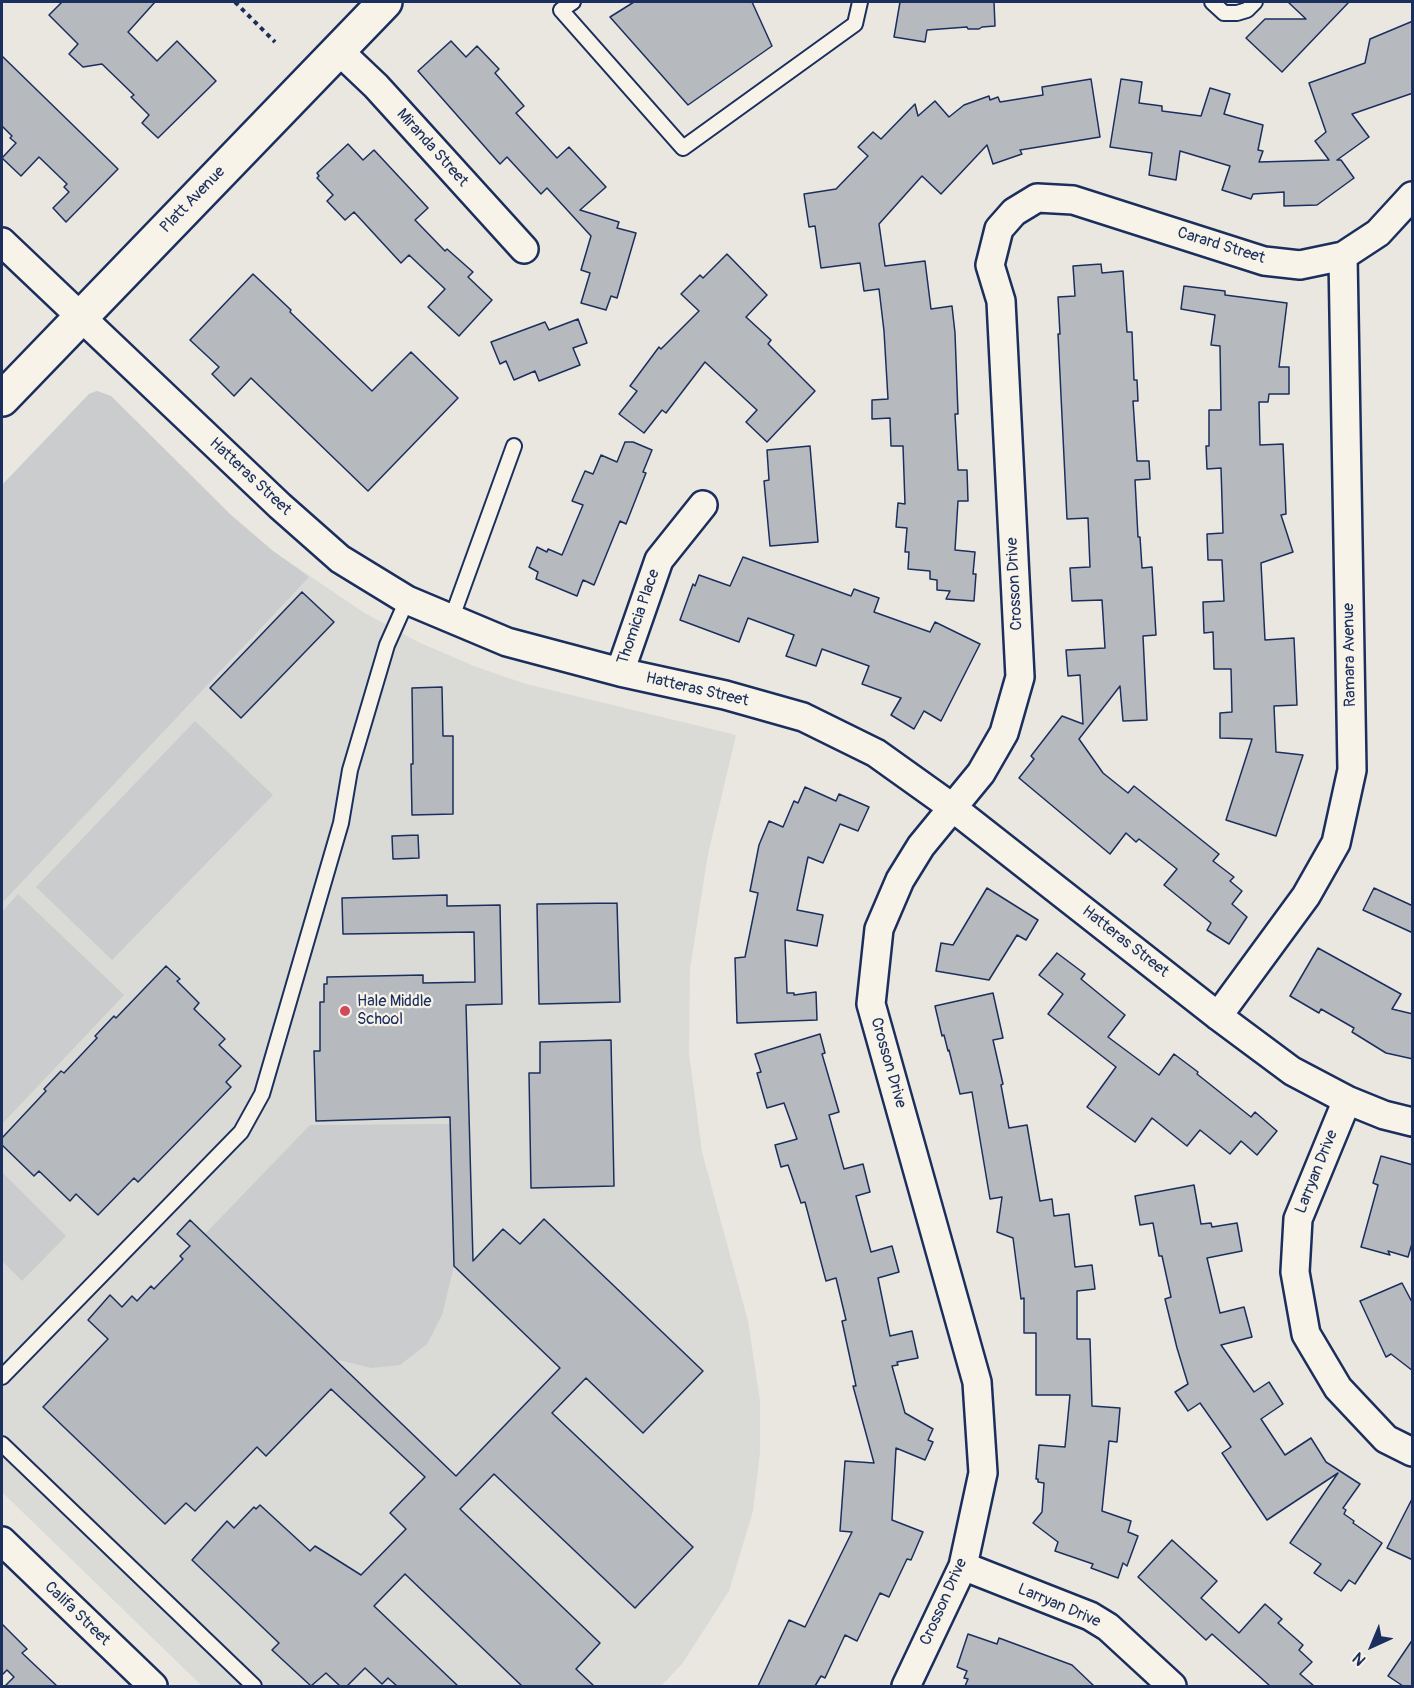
<!DOCTYPE html>
<style>
body{margin:0}
#map{position:relative;width:1414px;height:1688px;overflow:hidden;background:#eae7e0;font-family:Pangolin,sans-serif}
canvas{display:block}
.frame{position:absolute;inset:0;border:3px solid #1b2f5e;pointer-events:none}
.north{position:absolute;left:1342px;top:1616px;width:60px;height:60px;-webkit-text-stroke:4px #f7f3e8;paint-order:stroke;rotate:224deg;font-size:16px;font-weight:700;line-height:24px;text-align:center;color:#1b2f5e}
.north::after{content:'';display:block;margin:auto;width:21px;height:27px;background:#1b2f5e;clip-path:polygon(50% 0,100% 100%,50% 72%,0 100%)}
</style>
<div id="map">
<canvas width="1414" height="1688"></canvas>
<div class="frame"></div>
<div class="north">N</div>
</div>
<script>
const ctx = document.querySelector('canvas').getContext('2d');
ctx.lineJoin = 'round';
function paint(path, color) { ctx.fillStyle = color; ctx.fill(path, 'evenodd'); }
const toPath = rows => new Path2D(rows.map(r => 'M' + r).join(''));
function strokePath(path, color, width, dash) { ctx.strokeStyle = color; ctx.lineWidth = width; ctx.lineCap = dash ? 'butt' : 'round'; ctx.setLineDash(dash || []); ctx.stroke(path); }
function write(font, color, halo, rows, align = 'center') {
  ctx.font = font + ' Pangolin,sans-serif'; ctx.lineWidth = 4.5; ctx.setLineDash([]); ctx.textBaseline = 'middle'; ctx.strokeStyle = halo; ctx.fillStyle = color; for (const [text, x, y, turn = 0] of rows) {
    ctx.save(); ctx.translate(x, y); ctx.rotate((+turn || 0) * Math.PI / 180); ctx.textAlign = isNaN(turn) ? turn : align; if (halo) ctx.strokeText(text, 0, 0); ctx.fillText(text, 0, 0); ctx.restore();
  }
}
paint(toPath([
 [97,391,111,396,231,515,273,551,363,612,418,642,474,666,526,684,736,735,708,854,690,969,689,1053,702,1152,748,1321,760,1401,760,1452,753,1511,729,1591,682,1664,661,1686,202,1686,2,1492,2,485,89,394]
]), '#dadad6');
paint(toPath([
 [97,391,111,396,231,515,273,551,309,577,2,903,2,485,89,394],
 [195,721,273,795,112,960,36,887],
 [18,894,124,995,2,1124,2,912],
 [450,1124,454,1266,442,1315,427,1344,400,1365,371,1368,335,1359,205,1234,310,1125],
 [2,1172,66,1236,22,1281,2,1261]
]), '#cbcccd');
const building = toPath([
 [62,2,155,2,128,32,157,61,177,41,216,81,158,138,142,123,149,115,131,97,134,95,102,64,83,67,69,54,78,44,49,15,62,2],
 [634,2,752,2,772,46,688,105,610,17,634,2],
 [900,2,994,2,995,26,982,27,979,29,968,29,967,27,927,30,925,42,894,37,900,2],
 [1288,2,1349,2,1282,72,1246,38,1265,19,1306,19,1288,2],
 [1413,21,1413,93,1352,114,1369,137,1337,160,1341,160,1354,178,1317,205,1284,206,1284,192,1253,194,1251,199,1222,190,1230,166,1180,151,1176,180,1149,175,1152,153,1110,147,1121,79,1142,82,1139,103,1162,106,1162,111,1201,116,1210,88,1230,94,1224,114,1263,125,1258,150,1263,151,1259,162,1329,160,1315,141,1326,132,1309,83,1365,63,1370,39,1413,21],
 [451,41,466,57,477,46,499,69,495,73,524,106,516,113,557,158,569,147,606,187,580,210,619,222,617,228,636,233,617,298,611,296,606,310,581,303,590,273,581,270,591,236,547,188,541,194,507,157,500,164,418,71,451,41],
 [2,56,118,169,66,222,53,208,69,192,64,187,67,184,39,157,21,176,2,158,16,143,10,138,12,136,2,126,2,56],
 [1091,79,1100,137,1020,150,1022,154,993,164,987,145,941,194,922,176,879,224,885,266,925,261,931,309,952,306,955,333,958,414,955,414,958,470,967,470,968,501,958,501,955,550,975,552,973,574,976,574,974,601,946,599,950,591,937,590,937,580,930,579,930,571,908,569,909,552,905,552,907,528,896,527,898,503,905,504,903,446,891,446,890,418,872,419,872,400,888,399,884,331,879,289,864,291,860,263,821,268,815,226,809,227,804,194,836,189,868,156,858,147,873,132,881,139,915,104,918,116,935,101,949,117,964,105,989,96,990,100,998,97,1000,102,1043,95,1042,87,1091,79],
 [348,144,363,160,374,150,428,208,415,220,445,251,447,249,473,272,468,277,492,300,459,336,428,307,445,289,409,255,401,263,354,212,345,220,327,201,333,195,317,178,319,176,317,173,348,144],
 [727,254,767,295,746,317,771,340,768,344,815,391,767,442,746,422,757,410,705,362,666,413,662,410,644,433,619,414,637,391,630,386,659,347,661,349,699,311,681,294,700,275,703,278,727,254],
 [1101,264,1102,273,1123,271,1127,332,1132,332,1134,380,1137,380,1138,401,1133,401,1137,461,1149,461,1150,479,1135,480,1138,537,1140,537,1142,568,1152,567,1156,635,1143,636,1147,720,1123,721,1120,686,1079,739,1103,773,1128,793,1134,786,1219,854,1213,861,1234,877,1230,881,1242,891,1232,904,1247,917,1229,944,1207,930,1211,923,1164,885,1177,869,1139,839,1136,842,1126,833,1110,854,1019,778,1034,759,1031,756,1062,716,1083,724,1080,675,1068,676,1066,650,1105,648,1102,600,1072,601,1070,568,1090,567,1088,518,1067,519,1058,334,1060,334,1058,297,1075,296,1073,266,1101,264],
 [253,274,291,310,290,312,372,391,411,352,458,398,368,491,251,378,234,396,212,374,219,367,190,340,253,274],
 [1184,286,1225,291,1225,295,1287,303,1279,367,1289,367,1289,394,1269,394,1268,402,1259,402,1260,445,1283,444,1286,514,1281,515,1293,552,1261,563,1265,640,1294,638,1297,705,1274,706,1276,752,1303,755,1276,836,1226,820,1252,739,1220,738,1220,713,1232,712,1231,669,1214,669,1213,632,1204,633,1203,602,1224,601,1222,560,1208,560,1207,534,1223,533,1221,468,1207,469,1206,446,1209,446,1209,410,1221,410,1220,346,1211,345,1215,315,1181,309,1184,286],
 [578,319,587,343,573,348,580,365,539,381,535,371,514,380,506,361,500,364,491,342,545,322,549,330,578,319],
 [625,442,633,442,652,450,643,472,646,473,626,524,620,521,594,585,583,580,577,596,536,579,538,572,529,567,537,547,547,552,548,549,562,555,583,505,572,501,585,471,593,474,601,455,617,462,625,442],
 [810,446,818,542,770,546,764,481,769,480,767,450,810,446],
 [743,557,851,596,854,589,879,598,874,612,930,632,935,622,980,644,941,721,924,711,914,729,891,715,901,698,862,684,869,666,822,649,816,666,786,656,794,635,748,618,739,642,680,620,693,584,695,586,699,575,730,586,743,557],
 [302,592,334,622,241,718,210,688,302,592],
 [442,687,443,736,453,736,453,814,412,815,411,764,413,764,412,688,442,687],
 [805,787,836,801,839,794,869,807,858,831,840,824,823,863,808,857,797,910,823,915,817,946,785,940,787,993,794,993,794,995,816,992,817,1020,737,1023,735,958,745,957,758,893,750,891,759,845,769,821,783,827,794,801,798,803,805,787],
 [418,835,419,858,393,859,392,836,418,835],
 [987,888,1038,920,1026,940,1017,935,989,980,936,971,941,943,953,945,987,888],
 [1374,888,1413,906,1413,933,1363,910,1374,888],
 [447,895,447,906,500,905,502,1004,466,1005,473,1261,503,1229,520,1244,544,1219,703,1371,643,1433,586,1378,552,1413,693,1547,635,1608,494,1474,460,1509,600,1643,576,1669,594,1686,522,1686,405,1574,374,1606,458,1686,397,1686,388,1678,382,1684,365,1668,347,1686,340,1686,326,1673,311,1686,272,1650,279,1643,192,1560,227,1521,234,1528,254,1507,256,1509,260,1505,310,1551,315,1546,361,1575,406,1529,390,1513,425,1477,331,1389,266,1456,257,1447,195,1511,186,1503,165,1524,43,1407,108,1339,88,1320,110,1295,122,1307,132,1296,137,1301,151,1286,154,1289,183,1259,180,1256,190,1246,177,1234,190,1220,456,1476,560,1368,454,1266,450,1117,316,1121,314,1051,320,1051,320,1002,324,1002,324,984,327,984,327,977,423,975,423,983,475,982,474,932,343,934,342,898,447,895],
 [617,903,620,1002,539,1004,537,904,617,903],
 [1318,948,1401,994,1392,1009,1413,1014,1413,1059,1386,1053,1352,1032,1354,1028,1321,1009,1319,1013,1290,996,1318,948],
 [1057,953,1085,974,1081,979,1125,1015,1108,1037,1159,1075,1174,1054,1198,1072,1197,1074,1251,1117,1255,1112,1277,1131,1257,1155,1241,1141,1230,1154,1200,1130,1187,1146,1152,1118,1135,1142,1087,1107,1116,1067,1048,1014,1063,994,1039,975,1057,953],
 [166,966,180,979,177,981,199,1003,194,1009,225,1039,219,1045,241,1066,226,1082,231,1087,200,1119,138,1182,134,1178,98,1215,76,1194,70,1201,39,1171,34,1176,2,1145,2,1138,46,1091,44,1089,61,1071,64,1073,97,1038,95,1036,114,1016,116,1018,166,966],
 [993,993,1003,1038,993,1040,1003,1084,1001,1085,1009,1128,1027,1125,1040,1201,1052,1199,1054,1216,1069,1214,1075,1267,1092,1265,1095,1289,1077,1291,1077,1339,1090,1339,1092,1406,1120,1408,1117,1442,1109,1441,1102,1511,1131,1521,1128,1532,1138,1536,1127,1566,1123,1563,1118,1578,1091,1568,1093,1564,1055,1551,1058,1542,1033,1523,1042,1512,1044,1483,1038,1482,1038,1479,1036,1479,1039,1445,1065,1447,1070,1395,1036,1395,1036,1333,1024,1333,1024,1298,1021,1299,1013,1238,997,1232,1002,1197,990,1199,972,1092,960,1094,949,1050,948,1051,944,1035,942,1036,935,1006,993,993],
 [820,1034,825,1053,822,1054,839,1112,829,1115,844,1169,863,1164,870,1192,856,1196,871,1252,892,1246,899,1272,878,1278,890,1336,912,1331,918,1358,897,1362,898,1365,892,1366,905,1413,933,1429,928,1440,933,1442,925,1460,896,1448,892,1520,923,1532,911,1560,907,1559,889,1597,880,1593,857,1641,845,1635,825,1678,821,1676,815,1686,758,1686,789,1620,805,1627,852,1532,840,1531,845,1461,874,1463,853,1386,856,1386,842,1321,846,1320,836,1278,826,1281,805,1202,801,1203,788,1165,781,1167,775,1145,797,1139,784,1103,767,1108,757,1073,761,1072,755,1054,820,1034],
 [611,1040,614,1186,531,1188,529,1073,540,1073,540,1042,611,1040],
 [1381,1156,1413,1165,1413,1240,1408,1257,1388,1251,1390,1255,1361,1247,1378,1185,1373,1183,1381,1156],
 [1194,1185,1201,1224,1211,1223,1212,1227,1237,1223,1242,1251,1207,1258,1220,1313,1244,1307,1252,1337,1221,1345,1254,1392,1269,1382,1283,1404,1261,1419,1285,1455,1311,1438,1326,1462,1360,1484,1343,1508,1346,1510,1344,1514,1354,1521,1353,1523,1382,1543,1355,1584,1349,1580,1341,1591,1314,1573,1321,1564,1290,1543,1338,1473,1267,1520,1222,1453,1231,1447,1200,1403,1188,1411,1175,1392,1188,1384,1177,1348,1165,1299,1171,1297,1162,1256,1159,1256,1153,1223,1140,1225,1135,1196,1194,1185],
 [1402,1283,1413,1304,1413,1371,1391,1354,1386,1357,1360,1301,1402,1283],
 [1413,1497,1413,1560,1387,1548,1413,1497],
 [1172,1540,1217,1581,1201,1598,1239,1633,1265,1604,1282,1619,1278,1623,1303,1645,1299,1650,1312,1662,1300,1674,1314,1686,1270,1686,1212,1634,1206,1640,1138,1577,1172,1540],
 [2,1624,27,1649,22,1653,57,1686,5,1686,14,1677,7,1670,2,1675,2,1624],
 [968,1634,997,1644,999,1638,1072,1665,1094,1686,965,1686,968,1679,964,1678,967,1671,957,1667,968,1634],
 [1413,1639,1413,1686,1403,1686,1388,1676,1413,1639]
]);
paint(building, '#b6babf');
strokePath(building, '#1b2f5e', 1.5);
const lane = toPath([
 [573,2,561,10,683,148,855,24,860,2],
 [1212,2,1224,13,1237,13,1247,10,1255,2],
 [451,620,514,446],
 [2,1377,241,1132,262,1094,341,823,350,770,387,645,407,600],
 [2,1444,254,1686]
]);
const street = toPath([
 [337,49,376,86,524,249],
 [2,242,280,506,340,559,407,600,507,642,620,672,725,695,803,717,876,753,953,808,1218,1016,1292,1071,1347,1100,1384,1115,1412,1122],
 [620,672,659,560,703,505],
 [1218,1016,1306,896,1336,843,1352,770,1343,256],
 [1347,1100,1298,1219,1295,1272,1306,1334,1338,1388,1386,1439,1412,1452],
 [2,1541,153,1686],
 [963,1566,1090,1616,1108,1627,1172,1686],
 [906,1686,963,1566,983,1473,977,1382,871,1004,879,929,900,880,921,846,981,773,1004,733,1020,677,1001,301,990,265,999,229,1014,212,1037,198,1073,200,1264,261,1300,265,1343,256,1378,233,1412,196]
]);
const secondary = toPath([
 [2,399,385,2]
]);
strokePath(lane, '#1b2f5e', 18);
strokePath(street, '#1b2f5e', 32);
strokePath(secondary, '#1b2f5e', 38);
strokePath(toPath([
 [235,2,275,42]
]), '#1b2f5e', 4, [4.5, 4.5]);
strokePath(lane, '#f7f3e8', 14);
strokePath(street, '#f7f3e8', 27);
strokePath(secondary, '#f7f3e8', 33);
for (const [x, y, r, color] of [
 [345,1011,6,"#d1495b"]
]) { const dot = new Path2D(); dot.arc(x, y, r, 0, 2 * Math.PI); ctx.fillStyle = color; ctx.fill(dot); strokePath(dot, '#f7f3e8', 2); }
write('16px', '#1b2f5e', '#f7f3e8', [
 ["Miranda Street",432,148,48],
 ["Platt Avenue",193,200,-46],
 ["Carard Street",1221,246,17],
 ["Hatteras Street",250,477,43],
 ["Crosson Drive",1015,584,-93],
 ["Thomicia Place",639,617,-71],
 ["Ramara Avenue",1350,655,-91],
 ["Hatteras Street",697,690,13],
 ["Hatteras Street",1125,942,38],
 ["Crosson Drive",888,1063,74],
 ["Larryan Drive",1317,1172,-68],
 ["Crosson Drive",944,1602,-66],
 ["Larryan Drive",1059,1606,23],
 ["Califa Street",77,1614,44]
]);
write('16px', '#1b2f5e', '#f7f3e8', [
 ["Hale Middle",357,1002],
 ["School",357,1020]
], 'left');
</script>
